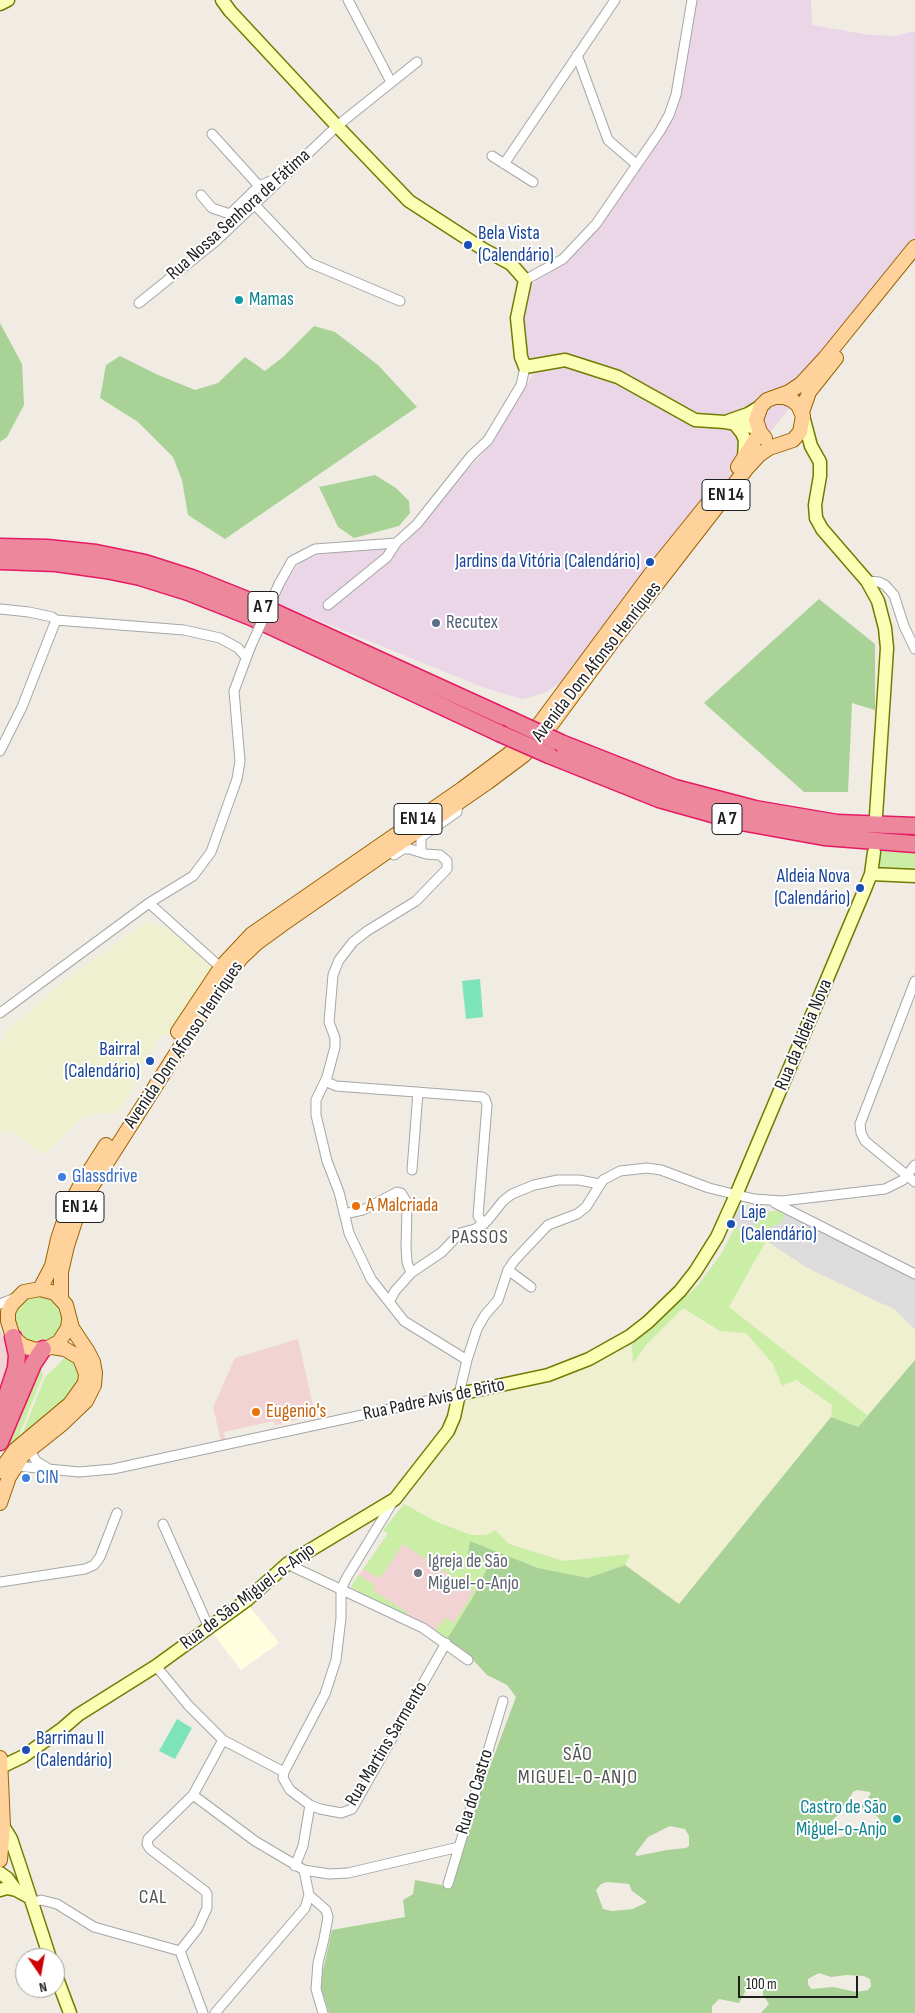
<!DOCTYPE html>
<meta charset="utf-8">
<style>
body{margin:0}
#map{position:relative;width:915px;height:2013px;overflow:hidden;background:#f0ece4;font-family:"Sofia Sans Condensed",sans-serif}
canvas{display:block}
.north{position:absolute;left:15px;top:1948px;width:50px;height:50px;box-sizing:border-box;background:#fff;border:1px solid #a5a5a5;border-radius:50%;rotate:168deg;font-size:14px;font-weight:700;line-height:20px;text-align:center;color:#1f1f1f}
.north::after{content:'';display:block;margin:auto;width:18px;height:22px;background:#ce0004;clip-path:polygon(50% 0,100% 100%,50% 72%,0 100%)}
.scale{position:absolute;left:738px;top:1976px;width:120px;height:22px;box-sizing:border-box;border:2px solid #1f1f1f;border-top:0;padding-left:6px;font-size:15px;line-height:18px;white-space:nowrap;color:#1f1f1f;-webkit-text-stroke:4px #fff;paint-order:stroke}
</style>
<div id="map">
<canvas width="915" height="2013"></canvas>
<div class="north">N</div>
<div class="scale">100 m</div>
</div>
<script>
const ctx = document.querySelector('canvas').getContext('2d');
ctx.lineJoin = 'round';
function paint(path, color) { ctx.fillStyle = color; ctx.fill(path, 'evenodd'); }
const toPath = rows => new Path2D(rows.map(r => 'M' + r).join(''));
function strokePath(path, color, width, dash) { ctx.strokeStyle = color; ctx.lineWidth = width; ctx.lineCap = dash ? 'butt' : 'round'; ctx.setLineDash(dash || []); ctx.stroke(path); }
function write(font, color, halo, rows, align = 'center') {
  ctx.font = font + ' "Sofia Sans Condensed",sans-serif'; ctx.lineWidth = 4; ctx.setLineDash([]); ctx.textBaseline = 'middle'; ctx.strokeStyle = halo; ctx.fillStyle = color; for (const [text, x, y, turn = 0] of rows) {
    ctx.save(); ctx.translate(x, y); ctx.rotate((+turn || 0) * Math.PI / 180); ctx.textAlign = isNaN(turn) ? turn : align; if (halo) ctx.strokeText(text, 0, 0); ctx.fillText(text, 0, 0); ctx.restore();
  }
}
paint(toPath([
 [740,1205,753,1206,772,1212,779,1209,915,1277,915,1330,895,1310,807,1268,766,1241,735,1227,732,1221,733,1213]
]), '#dddcdc');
paint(toPath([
 [0,1330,7,1347,9,1358,7,1373,0,1389],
 [298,1339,315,1415,275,1425,274,1421,224,1432,226,1440,221,1441,213,1407,235,1358],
 [388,1533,476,1592,447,1639,434,1630,360,1593,360,1592,351,1587]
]), '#f2d3d3');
paint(toPath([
 [697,0,811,0,812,25,870,35,895,36,915,31,915,251,704,515,567,679,544,693,522,699,482,687,276,603,284,584,294,570,302,562,309,559,320,554,373,550,404,545,458,480,485,451,535,371,525,358,521,317,529,286,567,259,623,193,651,150,686,58]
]), '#ead6e7');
paint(toPath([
 [246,1606,250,1607,279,1643,241,1670,211,1631]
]), '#fffedf');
paint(toPath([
 [148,921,164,927,217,968,165,1037,161,1035,140,1069,145,1072,118,1112,84,1116,44,1155,10,1131,0,1134,0,1044,8,1030,66,979],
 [766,1241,807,1268,895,1310,915,1330,915,1360,867,1415,728,1306],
 [682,1308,720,1331,746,1333,773,1364,782,1386,796,1380,832,1405,831,1417,678,1604,625,1565,629,1554,564,1561,509,1544,495,1530,486,1535,471,1535,435,1521,404,1504,414,1486,455,1429,464,1403,471,1398,527,1388,574,1373,624,1346,632,1345,633,1363,646,1345]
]), '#eef0cf');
paint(toPath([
 [883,851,915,853,915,872,881,869,878,866,877,852,882,853],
 [760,1208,772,1212,779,1209,787,1212,780,1223,767,1229,755,1228],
 [735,1227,766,1241,729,1307,867,1415,858,1427,831,1417,832,1405,796,1380,782,1386,773,1364,746,1333,720,1331,683,1308,646,1345,633,1364,632,1345,624,1346,674,1302,689,1294,698,1285,721,1254],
 '14 1319a24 24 0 1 1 48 0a24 24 0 1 1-48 0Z',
 [68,1355,73,1358,81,1375,75,1390,21,1437,45,1377],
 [41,1368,43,1375,18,1438,0,1460,15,1427,17,1427,39,1369],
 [404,1504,435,1521,471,1535,486,1535,495,1530,509,1544,564,1561,630,1554,625,1565,588,1578,538,1568,470,1541,489,1564,476,1592,447,1639,436,1630,442,1621,449,1625,443,1620,444,1617,454,1623,474,1591,403,1544,380,1578,363,1569,388,1534,383,1530],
 [358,1575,375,1585,373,1589,375,1592,407,1612,405,1616,360,1593,360,1592,351,1587]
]), '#cbeea7');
paint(toPath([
 [0,323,22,364,24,405,7,437,0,442],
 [314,326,335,332,378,365,417,407,225,539,188,515,182,480,173,457,138,422,100,398,106,365,120,356,156,374,195,390,218,383,245,357,265,371,283,357],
 [375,475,396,488,409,501,410,513,399,526,354,538,338,527,319,487],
 [819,599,875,644,875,710,852,703,848,792,804,792,704,703],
 [915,1360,915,2013,761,2013,769,2004,763,1995,762,1981,759,1978,746,1990,739,2003,719,1999,712,2006,712,2013,329,2013,320,1984,332,1930,405,1917,403,1900,413,1894,415,1880,451,1887,479,1796,516,1697,507,1685,487,1675,474,1661,447,1639,476,1592,489,1564,468,1554,470,1541,538,1568,588,1578,625,1565,679,1604,831,1417,858,1427],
 [857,1790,870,1792,871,1794,861,1806,862,1809,877,1816,881,1822,880,1826,871,1830,854,1827,845,1836,825,1840,823,1833,825,1827,839,1814,853,1792],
 [670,1826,685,1829,689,1836,689,1846,686,1848,667,1850,637,1856,635,1854,648,1837],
 [607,1882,629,1884,632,1891,647,1902,633,1909,612,1911,603,1909,596,1890,601,1884],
 [819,1973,831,1977,847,1975,864,1976,870,1979,871,1986,868,1990,856,1992,833,1987,811,1989,808,1984,808,1979]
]), '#a9d296');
paint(toPath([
 [480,979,483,1017,466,1019,462,981],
 [177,1719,192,1728,175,1759,159,1751]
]), '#7de4ba');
const street = toPath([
 [348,0,391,82],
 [577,55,608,140,636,164],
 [212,134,259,186,282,176],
 [492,156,533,182],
 [504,164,615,0],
 [201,195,212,208,230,214,259,186],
 [255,205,310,263,400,301],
 [525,280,563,259,596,224,660,131,669,115,676,95,692,0],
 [139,303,216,241,337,126,417,62],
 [867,581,879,582,885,585,894,595,904,626,915,649],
 [279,584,292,561,315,549,396,543,417,524,471,456,488,440,521,385,525,367],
 [328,605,387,557,396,543],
 [0,609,29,612,52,617,56,620,22,707,0,751],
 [56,620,184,630,220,638,238,648,246,657],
 [421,852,421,837,457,812,458,804],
 [394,855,403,849,410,849,426,854,440,855,447,861,447,869,416,901,367,931,353,942,339,960,333,975,329,1022,335,1038,335,1047,327,1077,316,1100,316,1115,327,1161,339,1192,349,1233,371,1279,404,1321,467,1360],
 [149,903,218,965],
 [915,981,860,1124,861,1133,865,1141,915,1182],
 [0,1013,149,903,193,876,211,852,237,779,240,761,234,691,250,648],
 [325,1081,336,1086,482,1097,485,1099,487,1105,478,1216,484,1224],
 [412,1170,418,1092],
 [775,1203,915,1274],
 [344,1214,363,1210,397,1192,401,1193,406,1201,407,1208,406,1247,407,1262,411,1273],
 [508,1270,531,1287],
 [389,1302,395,1291,411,1273,442,1252,460,1233,475,1229,487,1221,503,1201,512,1194,534,1185,558,1180,579,1180,599,1184],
 [0,1304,15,1298],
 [29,1450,37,1462,49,1469],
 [17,1466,79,1472,113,1469,459,1394,467,1360,477,1329,485,1315,498,1300,508,1270,514,1261,548,1225,577,1214,586,1207,603,1180,620,1171,647,1168,661,1170,709,1188,754,1199,782,1201,885,1189,903,1180,915,1165],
 [394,1500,347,1577,341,1589,341,1618,336,1660,325,1694,284,1772,283,1778,290,1790,310,1805,320,1809,341,1813,352,1809,446,1643],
 [163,1524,209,1628],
 [287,1564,423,1628,468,1660],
 [0,1582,85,1569,94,1565,100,1557,117,1513],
 [156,1666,188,1705,223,1740,284,1772],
 [193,1795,255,1841,304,1870,329,1874,348,1873,459,1847],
 [295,1866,303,1846,310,1805],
 [448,1884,503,1701],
 [309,1895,326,1910,328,1917,324,1939,318,1963,316,1989,323,2013],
 [31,1903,41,1900,57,1904,94,1927,180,1951,203,2013],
 [180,1951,198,1928,207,1908,207,1894,205,1891,150,1849,147,1844,148,1839,193,1795,223,1740],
 [215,2013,305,1908,309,1895,304,1870]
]);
const secondary = toPath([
 [222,0,230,11,337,126,409,201,483,249,511,264,519,273,525,280,517,318,521,357,525,367,565,360,618,377,695,420,725,422,758,428],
 [0,4,8,0],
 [803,416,811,446,820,462,820,476,815,505,816,518,822,529,867,581,878,601,885,628,887,648,876,816],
 [728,421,748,414,761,406],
 [734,423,742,433,745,440,744,459],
 [871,874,915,876],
 [1,1767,24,1756,63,1728,78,1715,156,1666,247,1600,287,1564,395,1499,448,1431,454,1417,459,1394,548,1375,589,1359,630,1336,648,1322,680,1291,695,1272,717,1237,736,1195,865,889,871,874,874,852],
 [3,1826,11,1839,21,1869,50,1958],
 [0,1873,7,1878,16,1890],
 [0,1890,7,1888,16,1890,29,1897],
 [55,1973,70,2013]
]);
const primary = toPath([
 [802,412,809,392,836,358],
 [765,438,760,432,756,420,761,406,767,400,789,392,801,384,825,358,915,247],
 [738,467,760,432],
 [178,1032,222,966,252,934,462,789,517,748,538,726,650,575,713,497],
 [40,1289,52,1266,58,1239,68,1209,80,1186,106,1145],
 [61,1298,61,1272,67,1246,78,1212,85,1197,214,994,241,958,258,942,287,921,488,782,524,755,545,733,615,638,747,468,759,455,769,448,793,440,800,432,803,416,798,405,792,400,784,397,776,397],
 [0,1471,15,1450,70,1404,85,1383,86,1374,80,1358,65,1349,52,1347],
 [0,1503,9,1477,23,1455,62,1424,86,1401,94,1385,95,1373,93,1362,88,1352,72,1328,66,1305,55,1293,40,1289,24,1292,12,1304,8,1312,8,1321,13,1337,23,1346,36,1350,48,1348,59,1342,68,1328,69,1320],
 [0,1758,3,1826,0,1860]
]);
const highway = toPath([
 [0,547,47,548,96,553,145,563,192,578,252,602,511,720],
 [0,561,56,563,106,570,140,577,188,592,251,617,499,733],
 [561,743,675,788,755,809,837,823,915,826],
 [549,755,659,799,741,822,824,837,915,844],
 [0,1416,16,1368,17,1355,13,1337],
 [0,1442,33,1364,43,1349]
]);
strokePath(street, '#a6a6a6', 11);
strokePath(secondary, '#717c00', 15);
strokePath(primary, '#9a6300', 16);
strokePath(highway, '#e71964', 19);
strokePath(street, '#fff', 9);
strokePath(secondary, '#fbfeb5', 12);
strokePath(primary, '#ffd29b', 14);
strokePath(highway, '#ed879c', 16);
const streetBridge = toPath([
 [250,648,279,584]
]);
const highwayBridge = toPath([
 [511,720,561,743],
 [499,733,549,755]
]);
strokePath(streetBridge, '#a6a6a6', 11, []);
strokePath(highwayBridge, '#e71964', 19, []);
strokePath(streetBridge, '#fff', 9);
strokePath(highwayBridge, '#ed879c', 16);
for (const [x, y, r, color] of [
 [468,245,5,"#1a4fb4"],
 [239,300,5,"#0f9aa8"],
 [650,562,5,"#1a4fb4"],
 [436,623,5,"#5c6f8a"],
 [860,888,5,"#1a4fb4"],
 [150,1061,5,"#1a4fb4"],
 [62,1177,5,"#3f7fe0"],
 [356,1206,5,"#e8710a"],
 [731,1224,5,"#1a4fb4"],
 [256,1412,5,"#e8710a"],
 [26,1478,5,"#3f7fe0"],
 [418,1573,5,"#6b7280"],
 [26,1750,5,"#1a4fb4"],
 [897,1819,5,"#0f9aa8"]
]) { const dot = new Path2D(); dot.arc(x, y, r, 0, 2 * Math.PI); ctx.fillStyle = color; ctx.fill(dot); strokePath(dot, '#fff', 2); }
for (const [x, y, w] of [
 [726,495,48],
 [263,607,30],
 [418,819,48],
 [727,819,30],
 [80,1207,48]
]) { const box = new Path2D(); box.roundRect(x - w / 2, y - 15.5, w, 31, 4); ctx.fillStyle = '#fff'; ctx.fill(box); strokePath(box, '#1f1f1f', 1); }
write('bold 18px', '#1f1f1f', null, [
 ["EN 14",726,495],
 ["A 7",263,607],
 ["EN 14",418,819],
 ["A 7",727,819],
 ["EN 14",80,1207]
]);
write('19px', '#1f1f1f', '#fff', [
 ["Rua Nossa Senhora de Fátima",239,215,-42],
 ["Avenida Dom Afonso Henriques",597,662,-52],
 ["Rua da Aldeia Nova",804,1035,-67],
 ["Avenida Dom Afonso Henriques",184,1045,-56],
 ["Rua Padre Avis de Brito",434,1400,-12],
 ["Rua de São Miguel-o-Anjo",248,1597,-37],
 ["Rua Martins Sarmento",387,1744,-59],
 ["Rua do Castro",475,1792,-73]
]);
write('19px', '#164399', '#fff', [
 ["Bela Vista",478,234],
 ["(Calendário)",478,256],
 ["Jardins da Vitória (Calendário)",640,562,"right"],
 ["Aldeia Nova",850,877,"right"],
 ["(Calendário)",850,899,"right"],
 ["Bairral",140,1050,"right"],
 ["(Calendário)",140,1072,"right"],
 ["Laje",741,1213],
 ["(Calendário)",741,1235],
 ["Barrimau II",36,1739],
 ["(Calendário)",36,1761]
], 'left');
write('19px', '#0d838f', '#fff', [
 ["Mamas",249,300],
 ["Castro de São",887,1808,"right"],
 ["Miguel-o-Anjo",887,1830,"right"]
], 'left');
write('19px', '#4e5e75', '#fff', [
 ["Recutex",446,623]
], 'left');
write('19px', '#366cbe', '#fff', [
 ["Glassdrive",72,1177],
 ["CIN",36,1478]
], 'left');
write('19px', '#c56008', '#fff', [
 ["A Malcriada",366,1206],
 ["Eugenio's",266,1412]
], 'left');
write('19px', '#5b616d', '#fff', [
 ["Igreja de São",428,1562],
 ["Miguel-o-Anjo",428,1584]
], 'left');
ctx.letterSpacing = '1px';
write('20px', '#525252', '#fff', [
 ["PASSOS",480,1238],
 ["SÃO",578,1755],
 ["MIGUEL-O-ANJO",578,1778],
 ["CAL",153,1898]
]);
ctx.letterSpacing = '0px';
</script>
